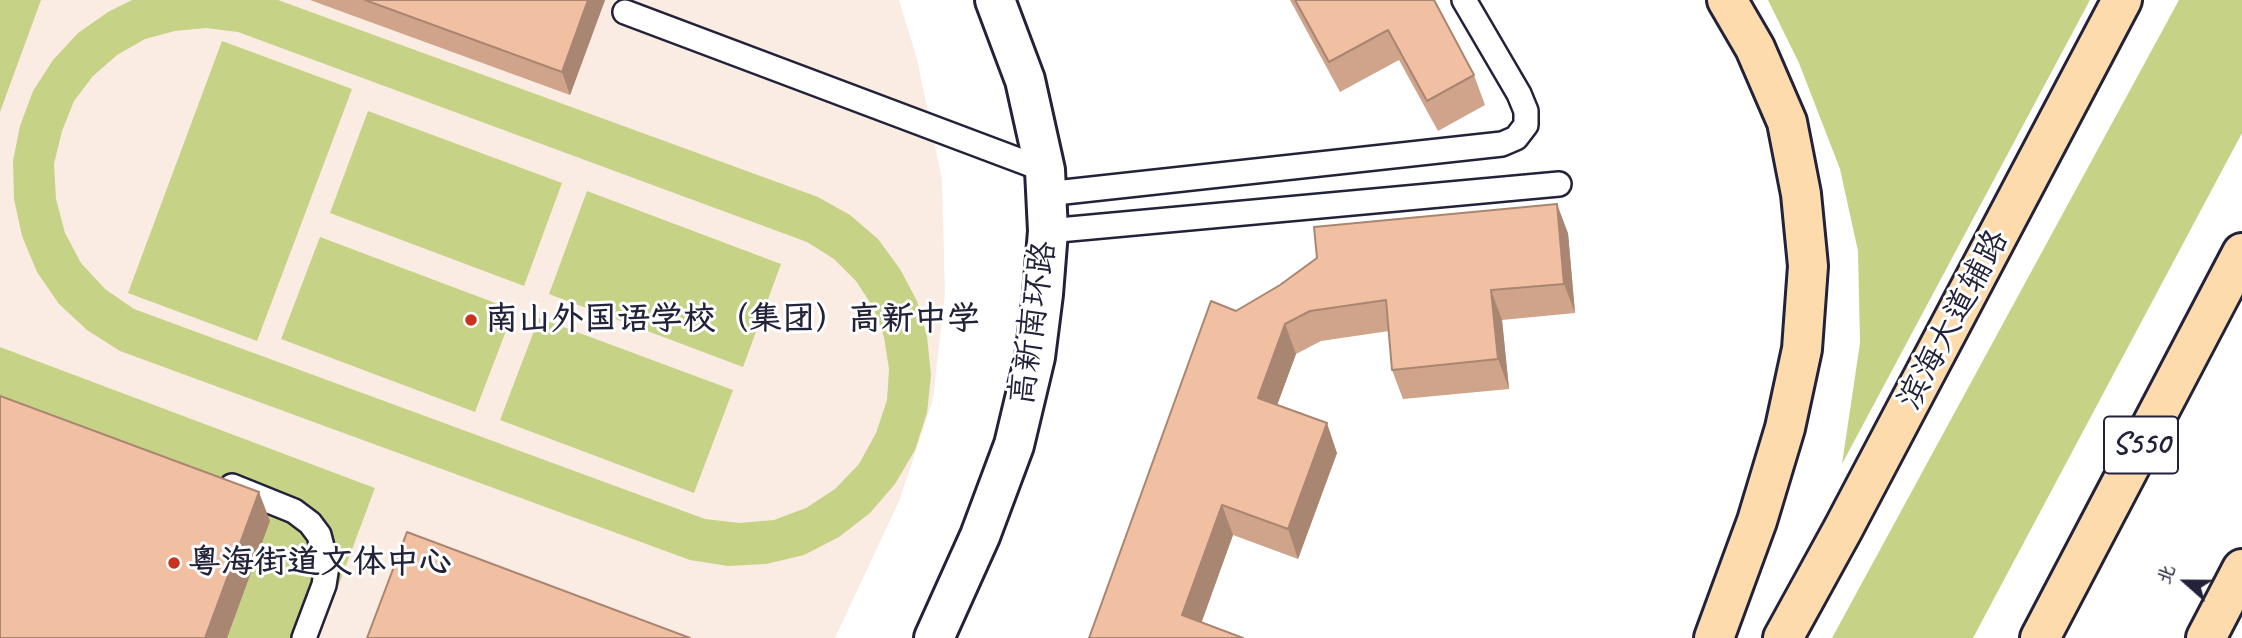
<!DOCTYPE html>
<meta charset="utf-8">
<style>
body{margin:0}
#map{position:relative;width:2242px;height:638px;overflow:hidden;background:#fff;font-family:Caveat,"LXGW WenKai TC",sans-serif}
canvas{display:block}
.north{position:absolute;left:2151px;top:547px;width:70px;height:70px;-webkit-text-stroke:5px #fff;paint-order:stroke;rotate:291deg;font-size:19px;font-weight:700;line-height:28px;text-align:center;color:#22223b}
.north::after{content:'';display:block;margin:auto;width:24px;height:32px;background:#22223b;clip-path:polygon(50% 0,100% 100%,50% 72%,0 100%)}
</style>
<div id="map">
<canvas width="2242" height="638"></canvas>
<div class="north">北</div>
</div>
<script>
const ctx = document.querySelector('canvas').getContext('2d');
ctx.lineJoin = 'round';
function paint(path, color) { ctx.fillStyle = color; ctx.fill(path, 'evenodd'); }
const toPath = rows => new Path2D(rows.map(r => 'M' + r).join(''));
function strokePath(path, color, width, dash) { ctx.strokeStyle = color; ctx.lineWidth = width; ctx.lineCap = dash ? 'butt' : 'round'; ctx.setLineDash(dash || []); ctx.stroke(path); }
function write(font, color, halo, rows, align = 'center') {
  ctx.font = font + ' Caveat,"LXGW WenKai TC",sans-serif'; ctx.lineWidth = 6; ctx.setLineDash([]); ctx.textBaseline = 'middle'; ctx.strokeStyle = halo; ctx.fillStyle = color; for (const [text, x, y, turn = 0] of rows) {
    ctx.save(); ctx.translate(x, y); ctx.rotate((+turn || 0) * Math.PI / 180); ctx.textAlign = isNaN(turn) ? turn : align; if (halo) ctx.strokeText(text, 0, 0); ctx.fillText(text, 0, 0); ctx.restore();
  }
}
paint(toPath([
 [0,0,899,0,917,59,942,179,945,293,933,399,900,499,835,638,319,638,375,488,0,347]
]), '#fbece3');
paint(toPath([
 [0,0,41,0,0,112],
 [132,0,278,0,818,197,850,215,878,239,900,269,917,301,927,336,931,375,927,413,915,450,895,484,870,513,839,537,804,555,766,564,728,566,690,560,120,351,87,330,59,304,37,272,22,236,14,199,13,161,20,126,33,91,53,60,78,33,108,12],
 [206,28,238,32,807,242,834,259,856,281,873,307,884,337,889,369,887,400,876,433,859,464,835,489,806,508,774,520,739,523,705,519,134,309,105,289,81,263,65,233,56,199,54,164,62,131,74,101,93,76,117,55,145,39,175,31],
 [1768,0,2090,0,1842,464,1860,343,1858,251,1840,169,1799,63],
 [2179,0,2242,0,2242,133,1973,638,1832,638],
 [222,41,352,89,257,341,128,293],
 [368,111,562,183,524,286,330,213],
 [587,191,781,264,743,367,549,294],
 [320,237,514,310,475,412,281,339],
 [539,318,733,390,694,493,500,420],
 [0,347,375,488,319,638,0,638]
]), '#c6d286');
const service = toPath([
 [625,12,1045,170],
 [1046,194,1502,144,1516,138,1526,125,1526,111,1519,94,1464,0],
 [1048,231,1559,184],
 [232,486,294,511,310,523,319,535,327,566,324,585,304,638]
]);
const tertiary = toPath([
 [934,638,980,536,1014,445,1035,357,1043,294,1048,231,1045,170,1025,80,995,0]
]);
const primary = toPath([
 [1714,638,1757,521,1785,428,1802,349,1808,266,1801,194,1787,122,1755,48,1727,0],
 [1783,638,1843,529,2122,0]
]);
const trunk = toPath([
 [2040,638,2242,253],
 [2206,638,2242,569]
]);
strokePath(service, '#22223b', 28);
strokePath(tertiary, '#22223b', 44);
strokePath(primary, '#22223b', 44);
strokePath(trunk, '#22223b', 44);
strokePath(service, '#fff', 23);
strokePath(tertiary, '#fff', 38);
strokePath(primary, '#fedbac', 38);
strokePath(trunk, '#fedbac', 38);
paint(toPath([
 [310,0,605,0,570,95],
 [1290,0,1434,0,1474,75,1485,105,1438,131,1399,60,1340,92],
 [1568,233,1575,313,1502,320,1509,389,1403,399,1392,370,1389,331,1321,341,1296,354,1277,405,1337,453,1298,559,1233,535,1201,622,1089,638,1236,311]
]), '#cfa48a');
paint(toPath([
 [588,0,605,0,570,95,562,72],
 [1557,204,1568,233,1575,313,1564,284],
 [1491,290,1502,320,1509,389,1498,359],
 [1285,324,1296,354,1269,427,1258,398],
 [1327,423,1337,453,1298,559,1288,529],
 [259,492,270,521,227,638,205,638],
 [1222,505,1233,535,1196,638,1182,615]
]), '#a98671');
const building = toPath([
 [365,0,588,0,562,72,365,0],
 [1295,0,1434,0,1474,75,1427,101,1388,30,1329,62,1295,0],
 [1557,204,1564,284,1491,290,1498,359,1392,370,1386,300,1310,311,1285,324,1258,398,1327,423,1288,529,1222,505,1182,615,1243,638,1089,638,1211,301,1236,311,1280,285,1317,258,1314,227,1557,204],
 [0,396,259,492,205,638,0,638,0,396],
 [407,532,690,638,367,638,407,532]
]);
paint(building, '#f1bfa1');
strokePath(building, '#a98671', 2);
for (const [x, y, r, color] of [
 [471,320,7,"#c8321e"],
 [174,563,7,"#c8321e"]
]) { const dot = new Path2D(); dot.arc(x, y, r, 0, 2 * Math.PI); ctx.fillStyle = color; ctx.fill(dot); strokePath(dot, '#fff', 2.5); }
for (const [x, y, w] of [
 [2141,445,74]
]) { const box = new Path2D(); box.roundRect(x - w / 2, y - 28.5, w, 57, 5); ctx.fillStyle = '#fff'; ctx.fill(box); strokePath(box, '#22223b', 2); }
write('bold 32px', '#22223b', null, [
 ["S550",2141,445]
]);
write('bold 33px', '#22223b', '#fff', [
 ["南山外国语学校（集团）高新中学",485,320],
 ["粤海街道文体中心",188,563]
], 'left');
write('33px', '#22223b', '#fff', [
 ["滨海大道辅路",1954,320,-62],
 ["高新南环路",1034,323,-82]
]);
</script>
